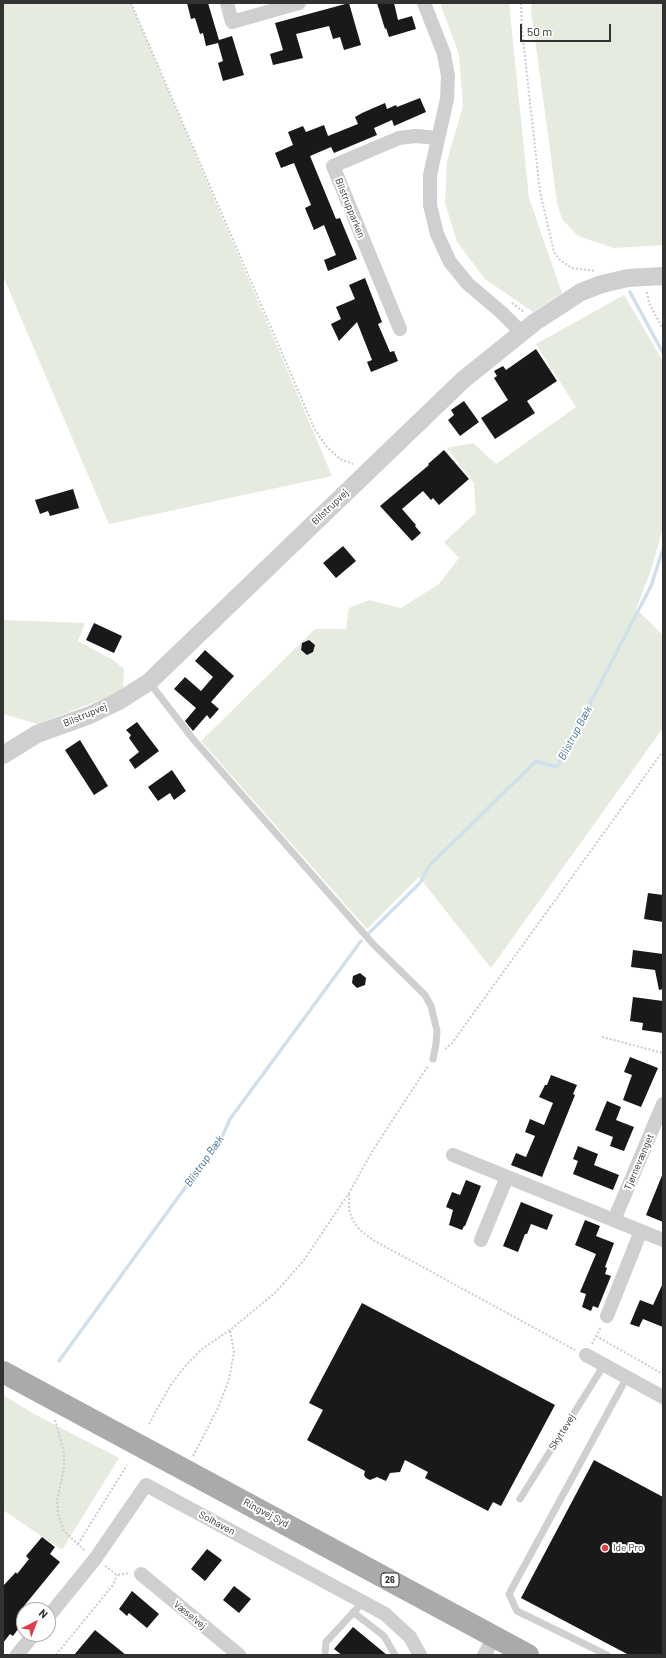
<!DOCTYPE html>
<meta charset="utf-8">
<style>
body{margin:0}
#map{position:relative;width:666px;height:1658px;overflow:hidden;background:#fff;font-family:Barlow,sans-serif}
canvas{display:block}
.frame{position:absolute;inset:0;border:4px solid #323232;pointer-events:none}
.north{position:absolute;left:16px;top:1602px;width:40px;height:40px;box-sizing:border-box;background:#fff;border:1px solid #adadad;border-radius:50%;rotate:42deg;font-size:11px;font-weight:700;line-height:16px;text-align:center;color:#323232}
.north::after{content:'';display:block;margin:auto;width:14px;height:18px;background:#e03d46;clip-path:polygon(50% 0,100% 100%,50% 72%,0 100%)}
.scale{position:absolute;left:520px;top:24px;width:91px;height:18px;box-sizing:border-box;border:2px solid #323232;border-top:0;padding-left:5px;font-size:12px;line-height:14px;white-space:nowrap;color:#323232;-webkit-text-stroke:3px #fff;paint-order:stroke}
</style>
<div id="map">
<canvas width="666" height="1658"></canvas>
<div class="frame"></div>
<div class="north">N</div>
<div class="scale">50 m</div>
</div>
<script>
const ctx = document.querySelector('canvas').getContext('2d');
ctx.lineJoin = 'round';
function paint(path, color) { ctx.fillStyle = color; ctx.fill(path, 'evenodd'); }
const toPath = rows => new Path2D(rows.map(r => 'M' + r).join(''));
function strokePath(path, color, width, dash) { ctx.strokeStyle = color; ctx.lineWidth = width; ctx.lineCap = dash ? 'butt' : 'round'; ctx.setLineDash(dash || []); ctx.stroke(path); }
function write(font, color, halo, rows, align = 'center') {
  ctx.font = font + ' Barlow,sans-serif'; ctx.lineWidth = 4; ctx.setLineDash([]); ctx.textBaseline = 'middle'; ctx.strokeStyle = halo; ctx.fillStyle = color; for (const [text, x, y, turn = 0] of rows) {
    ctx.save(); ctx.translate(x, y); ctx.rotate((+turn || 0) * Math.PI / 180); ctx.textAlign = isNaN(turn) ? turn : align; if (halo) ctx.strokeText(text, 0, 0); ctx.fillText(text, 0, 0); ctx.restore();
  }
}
paint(toPath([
 [3,3,131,3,332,476,109,524,3,276],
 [440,3,509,3,529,198,562,293,533,312,485,279,457,242,445,203,447,161,463,106,459,54],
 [532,3,663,3,663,245,614,248,578,236,562,219,557,202,531,10],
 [624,295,663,361,663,528,651,570,636,609,663,635,663,728,491,968,419,877,367,929,201,741,315,629,346,629,349,608,369,600,401,608,439,584,459,558,444,542,476,513,474,483,447,448,473,443,496,464,576,407,536,344],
 [3,620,85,623,78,641,113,660,124,669,123,691,38,724,3,714],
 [3,1395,36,1415,119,1458,62,1550,3,1510]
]), '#e5ebde');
strokePath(toPath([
 [630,292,663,353],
 [369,933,420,883,429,866,536,761,557,767,651,586,663,549],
 [59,1361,222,1137,230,1119,361,941]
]), '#cfe0ec', 3.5);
paint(toPath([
 [187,3,208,3,219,40,232,36,244,75,223,81,218,63,223,61,218,43,206,46,203,33,200,34,195,18,191,19],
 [349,3,361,45,344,50,340,37,333,39,329,26,296,34,303,58,273,65,270,54,283,50,275,23],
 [377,3,394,3,398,20,412,16,416,29,389,37,386,28,385,29],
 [420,98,426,112,394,126,392,120,374,128,377,135,334,153,331,147,310,156,336,219,340,218,357,259,328,271,324,260,336,255,324,225,314,230,305,208,311,205,294,163,281,168,275,153,293,145,288,132,303,126,306,132,324,125,328,136,358,124,355,117,362,113,385,103,387,109,396,105,397,107],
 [365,278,382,322,378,324,390,352,394,351,398,361,371,372,367,362,372,360,357,322,339,341,331,324,341,319,336,307,355,299,349,285],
 [536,349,557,381,527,401,535,413,495,439,481,418,508,400,494,378,497,376,494,371,503,366,506,370],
 [464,401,479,422,460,436,448,420,454,415,451,410],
 [444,450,469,479,439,505,433,498,431,500,423,491,402,509,416,525,415,526,421,533,412,541,380,506,429,465,428,464],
 [73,489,79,508,50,516,48,511,40,514,35,500],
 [343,546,356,561,336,578,323,563],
 [94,623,122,636,114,653,86,640],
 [309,640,315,645,313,652,307,655,301,650,302,643],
 [205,650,234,676,211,702,219,709,210,719,207,715,193,731,185,721,196,708,174,689,185,677,201,691,213,677,195,661],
 [137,722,159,751,135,769,129,760,139,752,129,738,131,735,126,730],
 [80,740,108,786,94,795,65,750],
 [172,770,186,791,174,800,170,793,158,801,148,787],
 [648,893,663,895,663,922,644,919],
 [633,950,663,954,663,989,659,990,655,970,631,967],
 [360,973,366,978,365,985,357,988,352,983,353,976],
 [633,997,663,1001,663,1033,642,1030,643,1023,630,1021],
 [630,1057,658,1068,641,1107,623,1100,632,1075,624,1072],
 [551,1075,577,1085,573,1094,575,1095,542,1177,511,1165,516,1153,526,1157,535,1136,525,1132,530,1119,544,1125,553,1103,539,1097,545,1085,547,1085],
 [607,1101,621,1107,616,1120,634,1127,624,1151,610,1146,613,1137,595,1130],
 [578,1146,598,1154,594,1165,619,1175,613,1190,573,1174,578,1161,573,1159],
 [663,1173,663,1222,646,1215],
 [466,1180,481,1186,465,1226,464,1226,462,1230,449,1225,453,1210,446,1207,452,1192,460,1195],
 [521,1202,553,1215,547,1230,531,1224,527,1234,525,1234,518,1252,503,1246],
 [585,1220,600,1226,596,1236,614,1243,605,1267,607,1268,605,1274,611,1276,598,1308,593,1306,591,1311,582,1307,586,1294,580,1292,596,1254,575,1245],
 [663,1283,663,1327,643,1319,639,1327,630,1324,640,1300,653,1305],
 [362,1303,555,1405,501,1506,493,1502,488,1511,425,1478,428,1472,405,1460,400,1472,390,1473,386,1481,377,1477,370,1480,366,1478,364,1475,365,1471,307,1440,323,1410,309,1403],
 [594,1460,663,1497,663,1655,629,1655,521,1598],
 [42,1537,55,1547,50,1554,60,1562,24,1606,24,1621,13,1636,10,1634,3,1643,3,1586,16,1572,17,1574,29,1559,26,1556],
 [207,1549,222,1560,205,1581,191,1569],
 [234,1586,251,1599,239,1613,223,1600],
 [132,1591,159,1614,147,1628,129,1613,127,1616,119,1609],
 [353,1627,387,1655,342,1655,334,1649],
 [95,1630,126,1655,74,1655]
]), '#191919');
strokePath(toPath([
 [131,3,315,430,327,447,340,459,353,464],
 [521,3,522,30,540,192,554,252,560,260,572,268,595,271],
 [647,292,649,303,663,329],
 [512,303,524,312],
 [602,1037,663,1053],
 [445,1049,452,1043,663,751],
 [349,1194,349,1210,353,1221,360,1230,373,1240,575,1350],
 [596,1336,663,1374],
 [592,1344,601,1327],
 [55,1420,64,1452,64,1468,57,1501,58,1514,64,1531,85,1551],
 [149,1424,170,1386,186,1365,202,1349,230,1330,276,1292,304,1260,349,1193,373,1150,428,1066],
 [193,1456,217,1410,229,1380,234,1352,230,1330],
 [78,1544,127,1465],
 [105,1566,117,1575,130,1573],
 [56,1655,113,1585,117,1575]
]), '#ccc', 2, [2, 2]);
strokePath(toPath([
 [149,682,193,739,374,945,425,995,431,1006,437,1031,436,1044,433,1059],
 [520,1499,604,1365],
 [353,1612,384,1636,395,1655],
 [325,1655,326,1642,363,1602],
 [607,1655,517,1611,509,1594,627,1377]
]), '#cfcfcf', 7);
strokePath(toPath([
 [227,3,232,22,299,3],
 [424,3,444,54,448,76,447,99,430,175,430,205,437,234,450,262,468,284,501,312,522,333],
 [400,329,333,166,399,138,416,136,437,138],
 [453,1155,663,1240],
 [614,1220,663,1104],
 [481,1240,507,1177],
 [607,1316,641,1231],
 [586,1355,663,1397],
 [141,1574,239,1655],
 [48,1617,95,1559,146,1485,385,1614,410,1637,420,1655],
 [17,1655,34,1634],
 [484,1655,495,1637]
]), '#cfcfcf', 14);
strokePath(toPath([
 [3,755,37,734,90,715,119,701,149,682,463,380,535,322,581,292,602,284,628,278,663,276]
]), '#cfcfcf', 18);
strokePath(toPath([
 [3,1372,528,1655]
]), '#aaa', 22);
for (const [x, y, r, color] of [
 [605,1548,4,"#e03d46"]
]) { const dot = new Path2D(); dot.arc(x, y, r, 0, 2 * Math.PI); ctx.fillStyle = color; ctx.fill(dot); strokePath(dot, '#fff', 1.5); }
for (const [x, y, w] of [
 [390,1580,18]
]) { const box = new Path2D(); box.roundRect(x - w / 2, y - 7, w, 14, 3); ctx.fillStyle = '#fff'; ctx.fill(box); strokePath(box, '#323232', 1); }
write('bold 9px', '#323232', null, [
 ["26",390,1580]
]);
write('10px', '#323232', '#fff', [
 ["Bilstrupparken",350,208,68],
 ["Bilstrupvej",330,507,-44],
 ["Bilstrupvej",85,715,-23],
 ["Tjørnevænget",639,1162,-67],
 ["Skyttevej",562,1432,-58],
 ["Ringvej Syd",266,1513,28],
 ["Solhaven",217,1523,28],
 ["Væselvej",190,1615,39]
]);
write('10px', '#323232', '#fff', [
 ["Ide Pro",613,1548]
], 'left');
write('italic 11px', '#417193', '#fff', [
 ["Blistrup Bæk",575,733,-62],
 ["Blistrup Bæk",204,1161,-55]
]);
</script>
